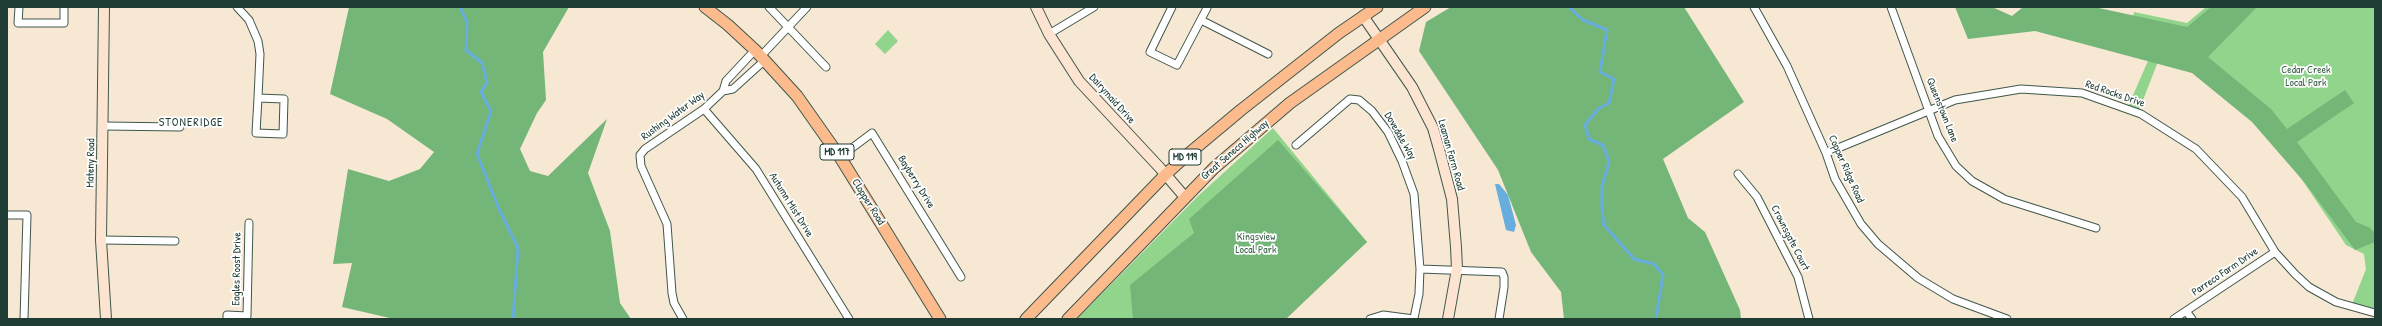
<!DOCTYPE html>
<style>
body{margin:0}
#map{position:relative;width:2382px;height:326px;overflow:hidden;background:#f7e8d4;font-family:"Patrick Hand",sans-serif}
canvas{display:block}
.frame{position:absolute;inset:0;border:8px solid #1f3d34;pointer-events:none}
</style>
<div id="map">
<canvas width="2382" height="326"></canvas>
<div class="frame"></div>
</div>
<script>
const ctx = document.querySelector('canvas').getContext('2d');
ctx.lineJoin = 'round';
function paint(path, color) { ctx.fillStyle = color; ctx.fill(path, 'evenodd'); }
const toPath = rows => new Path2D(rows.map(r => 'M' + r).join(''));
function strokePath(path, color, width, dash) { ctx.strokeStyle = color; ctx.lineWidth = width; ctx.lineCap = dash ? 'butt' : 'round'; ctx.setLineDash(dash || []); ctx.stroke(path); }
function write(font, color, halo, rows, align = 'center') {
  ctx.font = font + ' "Patrick Hand",sans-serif'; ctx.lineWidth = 3.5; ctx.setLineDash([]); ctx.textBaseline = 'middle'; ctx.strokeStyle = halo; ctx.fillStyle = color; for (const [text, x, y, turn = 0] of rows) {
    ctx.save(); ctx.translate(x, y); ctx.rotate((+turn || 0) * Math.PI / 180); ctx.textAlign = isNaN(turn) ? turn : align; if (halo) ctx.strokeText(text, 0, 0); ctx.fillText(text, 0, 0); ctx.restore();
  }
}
paint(toPath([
 [2206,7,2375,7,2375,313,2351,307,2366,269,2364,254,2346,245,2288,159,2252,121,2195,74,2159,59,2138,113,2127,109,2151,54,2127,48,2134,12,2187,23],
 [888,30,898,41,885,54,875,44],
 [1273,128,1367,242,1284,319,1077,319,1198,196]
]), '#91d48c');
paint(toPath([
 [349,7,569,7,543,52,546,100,537,113,520,149,530,171,548,176,607,119,588,173,610,231,620,303,631,319,394,319,342,307,352,263,333,264,348,169,389,181,420,169,434,152,387,119,330,94],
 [1451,7,1684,7,1744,102,1663,159,1688,218,1705,232,1740,310,1741,319,1564,319,1561,292,1531,252,1498,170,1419,51,1426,22],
 [1955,7,1992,7,2012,16,2023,7,2094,7,2187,27,2211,7,2257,7,2208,57,2271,109,2287,129,2345,90,2354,103,2297,142,2356,222,2370,228,2375,233,2375,242,2355,250,2305,183,2252,122,2192,73,2035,31,1968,39],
 [1278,140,1367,242,1286,319,1133,319,1130,285,1194,233,1189,219]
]), '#74b678');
paint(toPath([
 [1495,184,1499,184,1508,195,1516,225,1514,232,1506,230]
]), '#67aede');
strokePath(toPath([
 [460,7,467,22,466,50,482,63,487,82,481,92,491,111,477,154,499,209,518,248,513,319],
 [1569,7,1583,20,1607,30,1600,72,1614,79,1609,103,1598,109,1585,125,1589,139,1603,145,1609,162,1602,186,1602,210,1604,225,1634,259,1654,264,1663,275,1656,319]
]), '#67aede', 3);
const street = toPath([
 [19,7,18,23,64,23,64,7],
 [237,7,249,20,258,41,260,54,258,98,256,133,283,134,284,99,258,98],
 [769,7,826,67],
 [1172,7,1150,52,1177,65,1207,8],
 [1754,7,1787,66,1826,153,1835,179,1861,224,1878,244,1918,278,1953,299,2007,319],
 [1891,7,1938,136,1956,166,1972,181,2004,199,2096,228],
 [1201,20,1268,54],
 [1049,34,1094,7],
 [761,56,807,7],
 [723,91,726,81,755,50],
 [704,109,756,169,849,319],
 [104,126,180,127],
 [1296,145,1350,99,1359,100,1372,111,1388,132,1402,161,1414,194,1420,269,1419,294,1414,318],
 [1826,153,1955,100,2021,89,2082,93,2141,114,2196,149,2242,197,2275,252,2295,274,2309,287,2336,302,2375,313],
 [840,157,872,133,961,277],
 [1738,174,1757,197,1798,277,1809,319],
 [7,215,27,215,24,319],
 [101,240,175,241],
 [1420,269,1502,272,1504,277,1504,287,1499,319],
 [2186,311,2192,319],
 [227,319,227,315,247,316,249,223],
 [683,319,674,303,672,293,667,224,641,166,640,155,645,149,704,109,723,91,733,89,765,60],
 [1370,319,1383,315,1414,319],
 [2174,319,2275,252]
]);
const secondary = toPath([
 [104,7,101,240,106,319],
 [1036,7,1049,34,1079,81,1160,168,1184,196],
 [1363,16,1412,87,1433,128,1439,149,1452,199,1456,247,1457,269,1448,319]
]);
const primary = toPath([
 [705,7,728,25,755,50,797,96,840,157,940,319],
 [1026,319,1165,175,1186,156,1241,110,1339,33,1377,7],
 [1068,319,1214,168,1290,103,1425,7]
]);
strokePath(street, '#3f574c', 9);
strokePath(secondary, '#3f574c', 12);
strokePath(primary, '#3f574c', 13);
strokePath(street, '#fff', 7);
strokePath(secondary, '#fde4d1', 10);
strokePath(primary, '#fbbb8d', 11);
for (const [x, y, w] of [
 [837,152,34],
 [1185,157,32]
]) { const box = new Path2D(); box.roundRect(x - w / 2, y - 8, w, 16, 3); ctx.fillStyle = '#fff'; ctx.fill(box); strokePath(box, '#1f3d34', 1); }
write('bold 10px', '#1f3d34', null, [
 ["MD 117",837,152],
 ["MD 119",1185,157]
]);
write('11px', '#3c634a', '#fff', [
 ["Cedar Creek",2306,70],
 ["Local Park",2306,83],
 ["Kingsview",1256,237],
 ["Local Park",1256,250]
]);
write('11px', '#1f3d34', '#fff', [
 ["Red Rocks Drive",2115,94,19],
 ["Dairymaid Drive",1112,99,48],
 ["Queenstown Lane",1942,110,68],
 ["Rushing Water Way",673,116,-36],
 ["Dovedale Way",1400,136,60],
 ["Great Seneca Highway",1235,150,-41],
 ["Leaman Farm Road",1451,155,74],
 ["Mateny Road",91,163,-89],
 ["Copper Ridge Road",1846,169,66],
 ["Bayberry Drive",916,182,58],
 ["Clopper Road",868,202,58],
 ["Autumn Mist Drive",791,205,58],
 ["Crownsgate Court",1790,238,63],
 ["Eagles Roost Drive",237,269,-89],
 ["Parreco Farm Drive",2225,272,-34]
]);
ctx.letterSpacing = '1px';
write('12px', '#1f3d34', '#fff', [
 ["STONERIDGE",191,123]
]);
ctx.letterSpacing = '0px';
</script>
